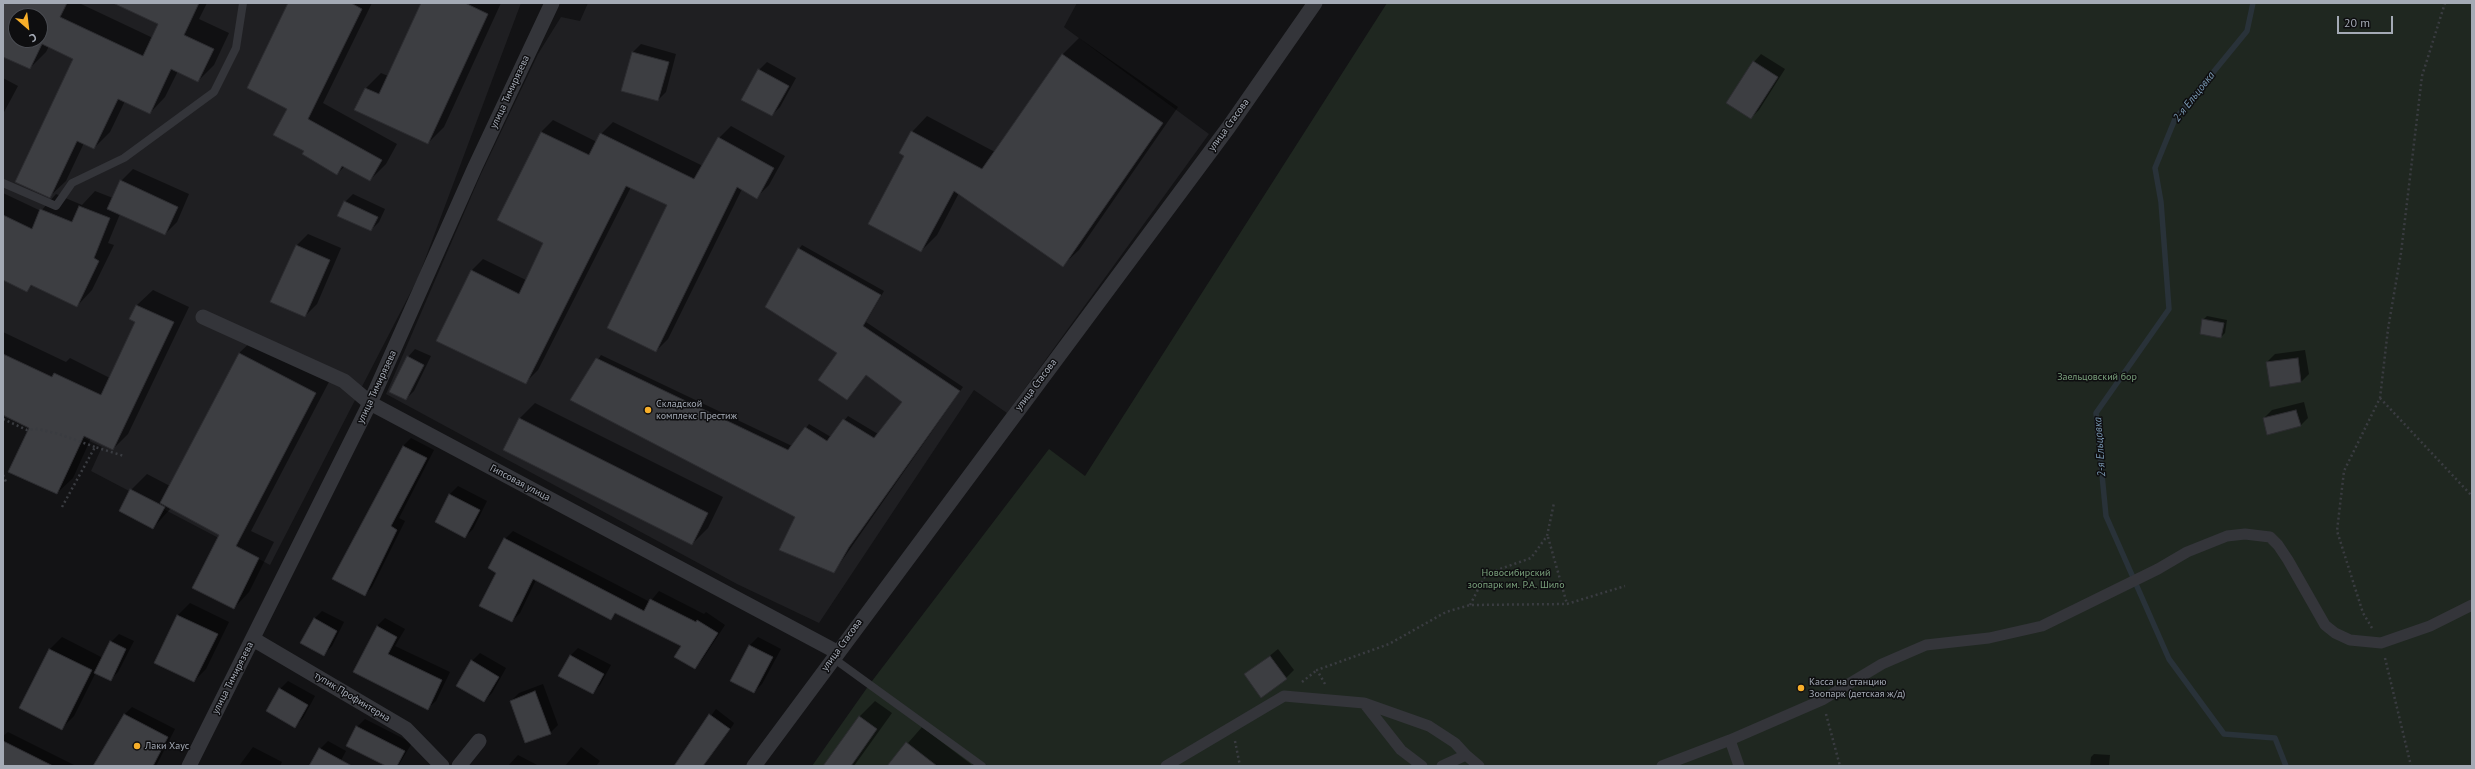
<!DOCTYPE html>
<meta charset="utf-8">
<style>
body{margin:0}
#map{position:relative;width:2475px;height:769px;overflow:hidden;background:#131315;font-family:"PT Sans",sans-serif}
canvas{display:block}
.frame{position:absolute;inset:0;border:4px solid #a4aab5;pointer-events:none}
.north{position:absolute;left:8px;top:8px;width:40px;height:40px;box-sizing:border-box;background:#0e0e10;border:1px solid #4a4c52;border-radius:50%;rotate:152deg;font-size:11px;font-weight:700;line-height:16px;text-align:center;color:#a4aab5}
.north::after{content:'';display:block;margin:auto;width:14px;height:18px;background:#f7ae29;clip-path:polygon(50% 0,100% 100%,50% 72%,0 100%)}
.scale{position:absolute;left:2337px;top:16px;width:56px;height:18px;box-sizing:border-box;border:2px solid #a4aab5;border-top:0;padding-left:5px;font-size:12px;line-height:14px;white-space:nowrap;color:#a4aab5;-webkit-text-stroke:3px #0e0e10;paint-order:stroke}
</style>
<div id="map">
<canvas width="2475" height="769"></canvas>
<div class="frame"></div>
<div class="north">С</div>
<div class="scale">20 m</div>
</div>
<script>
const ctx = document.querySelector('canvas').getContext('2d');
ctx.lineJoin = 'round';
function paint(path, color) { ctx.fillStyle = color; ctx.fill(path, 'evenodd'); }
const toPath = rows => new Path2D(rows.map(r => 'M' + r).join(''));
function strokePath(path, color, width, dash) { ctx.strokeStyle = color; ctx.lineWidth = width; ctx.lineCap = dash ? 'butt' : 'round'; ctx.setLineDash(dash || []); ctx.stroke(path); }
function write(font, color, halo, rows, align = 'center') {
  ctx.font = font + ' "PT Sans",sans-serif'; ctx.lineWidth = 3; ctx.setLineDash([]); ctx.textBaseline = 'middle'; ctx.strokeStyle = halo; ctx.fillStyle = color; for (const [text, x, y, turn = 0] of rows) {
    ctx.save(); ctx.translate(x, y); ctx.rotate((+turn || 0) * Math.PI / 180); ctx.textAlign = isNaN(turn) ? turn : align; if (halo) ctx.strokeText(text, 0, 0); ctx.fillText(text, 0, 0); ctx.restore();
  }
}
paint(toPath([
 [3,3,521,3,418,278,270,565,91,471,102,447,35,415,28,427,3,416],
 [16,16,40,16,40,40,16,40],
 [588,3,1077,3,1064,27,1209,134,1007,413,974,390,819,623,737,584,386,394,480,176,538,54,561,17,580,21]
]), '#1f1f22');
paint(toPath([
 [1387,3,2472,3,2472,766,812,766,869,685,1049,449,1085,476]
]), '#1f2720');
paint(toPath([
 [3,3,79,3,153,38,159,24,115,3,207,3,199,19,229,33,214,65,198,81,178,71,165,97,150,113,125,101,110,132,94,148,84,143,66,181,50,196,74,58,49,46,46,52,30,68,3,55],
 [16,16,40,16,40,40,16,40],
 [289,3,372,3,323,103,397,144,386,164,370,180,345,166,337,174,305,150,288,108],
 [422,3,501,3,444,127,428,143,366,88,381,73,388,76],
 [1079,38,1178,107,1079,250,1063,265,959,193,937,235,921,251,905,156,912,132,927,116,995,152,1063,54],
 [641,44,676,54,666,92,658,100,623,90,633,52],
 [1761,54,1785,69,1759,110,1751,118,1754,62],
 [767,62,796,78,780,107,772,115,759,70],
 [3,78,18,86,3,114],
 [553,120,597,142,601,134,613,122,703,166,719,138,731,126,785,156,769,185,757,197,742,189,668,339,656,351,668,205,631,187,538,370,526,382,471,271,483,259,526,280,544,243,541,132],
 [133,169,189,194,177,222,165,234,120,214,108,243,114,245,92,290,77,306,33,285,27,290,3,279,3,193,41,211,56,194,82,205,95,191,113,198,121,181],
 [353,194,385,209,379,222,371,230,345,202],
 [308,234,341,248,317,304,305,316,296,246],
 [802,245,884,291,866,322,963,387,834,572,796,517,571,400,601,355,792,446,809,424,831,437,848,416,878,434,904,401,838,353,799,249],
 [153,290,189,307,128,434,113,449,91,438,73,478,57,493,30,427,3,414,3,332,66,362,70,358,110,378,137,322,131,319,137,305],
 [2207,316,2227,320,2225,333,2221,337,2203,320],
 [255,338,331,378,251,531,274,542,249,592,234,608,221,534,171,508,153,528,131,490,147,474,170,486,239,353],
 [415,349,431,356,414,391,406,399,408,357],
 [2305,350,2309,374,2301,382,2267,362,2275,354],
 [2304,402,2308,418,2300,426,2264,418,2272,410],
 [535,403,723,497,708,528,692,544,519,419],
 [411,438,434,450,399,518,405,521,372,587,365,595,403,446],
 [458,486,487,501,473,529,465,537,436,522,450,494],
 [513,531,650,602,659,591,704,614,706,612,725,625,702,660,694,668,682,645,617,612,611,619,536,580,520,613,512,621,497,572,505,539],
 [190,603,229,622,206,669,194,681,155,662,178,615],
 [322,611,344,622,332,646,324,654,314,619],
 [385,618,405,629,395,646,450,672,436,701,428,708,354,671,377,626],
 [119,634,134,641,118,672,110,680,96,672,74,716,62,728,20,708,50,649,62,637,103,658,111,642],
 [758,637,781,649,762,684,754,692,732,681,750,645],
 [578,648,611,665,600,685,592,693,570,656],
 [1278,649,1294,670,1286,678,1246,675],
 [480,653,506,668,492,693,484,701,472,661],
 [288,681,315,696,303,718,295,726,280,689],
 [543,684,558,725,550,733,511,701,519,693],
 [875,701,892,713,854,766,826,766,860,716],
 [132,707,175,729,156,766,94,766,124,715],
 [716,709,734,723,733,725,703,766,675,766],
 [365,719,412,743,398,766,388,766,357,727],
 [922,727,972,765,978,759,988,766,888,766],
 [8,732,76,766,3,766,3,736],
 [328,741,346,751,338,766,310,766,320,749],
 [253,747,282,762,280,766,239,766],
 [581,747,600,761,596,766,565,766],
 [2094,754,2110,755,2109,766,2090,766,2091,757],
 [518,755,539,766,508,766]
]), '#0007');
strokePath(toPath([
 [2253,3,2247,31,2175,119,2155,168,2161,202,2169,309,2096,413,2106,516,2169,659,2224,734,2275,738,2286,766]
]), '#293239', 5.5);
const building = toPath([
 [3,3,67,3,60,17,143,56,158,24,113,3,199,3,184,35,214,49,198,82,171,69,150,114,118,99,94,149,77,141,50,198,15,182,73,59,42,44,30,69,3,57,3,3],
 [16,16,40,16,40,40,16,40,16,16],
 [288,3,351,3,362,9,308,119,382,160,370,181,342,166,337,175,302,154,304,151,273,135,287,109,247,88,288,3],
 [421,3,465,3,488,14,428,144,354,110,365,88,379,94,421,3],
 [632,52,669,62,658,101,621,91,632,52],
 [1062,54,1163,123,1063,267,954,191,921,252,868,224,904,156,899,153,911,131,982,169,1062,54],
 [1753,61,1778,77,1751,119,1726,103,1753,61],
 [758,69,789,86,772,116,741,100,758,69],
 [541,132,589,155,600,133,694,179,718,137,774,168,757,199,737,187,656,352,607,328,667,205,626,186,526,384,436,341,471,270,519,294,543,243,497,220,541,132],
 [120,180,178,207,165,235,107,209,120,180],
 [344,201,378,217,371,231,337,216,344,201],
 [79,206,110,218,94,258,99,261,77,307,31,285,27,292,3,280,3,215,32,229,40,209,72,222,79,206],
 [296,245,330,260,305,317,270,302,296,245],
 [798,248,881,295,863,326,960,391,849,547,834,573,779,550,795,517,570,400,596,358,788,450,805,427,827,441,843,419,874,438,902,402,866,375,847,400,818,380,837,353,765,307,798,248],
 [136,305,174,322,113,450,84,436,57,494,8,472,29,428,3,415,3,354,52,377,54,373,101,395,135,322,129,319,136,305],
 [2202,319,2224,323,2221,338,2200,334,2202,319],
 [239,353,316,393,236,546,259,558,234,609,192,588,219,535,160,503,239,353],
 [407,356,424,365,406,400,389,392,407,356],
 [2298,358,2301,382,2270,387,2266,362,2298,358],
 [2296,410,2301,426,2267,435,2263,418,2296,410],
 [519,418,708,513,692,545,503,450,519,418],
 [403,446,427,458,391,526,397,530,365,596,332,579,403,446],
 [130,489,165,507,153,529,119,511,130,489],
 [449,494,480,510,465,538,435,522,449,494],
 [504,538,644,611,650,599,696,622,697,620,718,633,695,669,674,657,681,646,615,613,611,620,533,579,512,622,479,606,496,573,488,568,504,538],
 [177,615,218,634,194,682,154,663,177,615],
 [314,618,337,631,324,656,300,643,314,618],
 [377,626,397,637,388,654,442,680,428,710,353,672,377,626],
 [110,641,126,649,111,681,94,673,110,641],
 [749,645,773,657,754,693,730,681,749,645],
 [49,649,92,670,62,730,19,708,49,649],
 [570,655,604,674,593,694,558,676,570,655],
 [1270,656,1287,679,1261,698,1244,674,1270,656],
 [471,660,499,677,484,702,456,686,471,660],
 [279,688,308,705,295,728,266,711,279,688],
 [535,691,551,734,525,743,510,701,535,691],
 [124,714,168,737,153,766,93,766,124,714],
 [709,714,730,729,703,766,674,766,709,714],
 [859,716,877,729,851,766,823,766,859,716],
 [356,726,405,751,397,766,386,766,346,746,356,726],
 [3,741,53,766,3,766,3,741],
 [906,742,937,766,887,766,906,742],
 [319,748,352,766,309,766,319,748]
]);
paint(building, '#3d3e42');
strokePath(building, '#2d2d31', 1);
strokePath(toPath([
 [2380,398,2472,496],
 [3,419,27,430,38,429,59,434,95,447],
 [3,475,6,482],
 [62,507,95,447,124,456],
 [1548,537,1567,604],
 [1470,605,1486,574,1531,558,1547,536,1554,503],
 [2372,628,2363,613,2337,531,2344,471,2380,398,2388,329,2401,253,2422,76,2445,3],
 [2385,658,2411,766],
 [1302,682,1317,670],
 [1325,684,1317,670,1389,644,1446,612,1470,605,1567,604,1625,586],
 [1826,714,1840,766],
 [1235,741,1240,766]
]), '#3a3c41', 2.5, [2, 3]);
strokePath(toPath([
 [3,183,56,206,72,183,124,158,214,92,236,48,243,3],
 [833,658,982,766]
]), '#34353a', 8);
strokePath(toPath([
 [1364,703,1401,750,1422,766],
 [1730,740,1739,766],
 [1466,755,1479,766],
 [1166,766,1284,696,1364,703,1429,726,1455,743,1466,755,1442,766],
 [1662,766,1730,740,1822,700,1882,664,1926,645,1989,638,2042,626,2158,569,2187,552,2227,536,2245,534,2270,537,2278,545,2288,560,2325,625,2335,633,2350,640,2381,643,2430,626,2472,605]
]), '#34353a', 11);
strokePath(toPath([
 [203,317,344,381,370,403,837,652],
 [253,639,406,729,442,766],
 [189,766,370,403,475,167,552,3],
 [459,766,479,741],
 [754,766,1228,128,1315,3]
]), '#34353a', 15);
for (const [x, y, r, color] of [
 [648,410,4,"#f7ae29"],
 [1801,688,4,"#f7ae29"],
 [137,746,4,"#f7ae29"]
]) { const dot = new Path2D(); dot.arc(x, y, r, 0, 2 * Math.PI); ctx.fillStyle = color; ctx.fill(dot); strokePath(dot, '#0e0e10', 1.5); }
write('10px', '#a4aab5', '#0e0e10', [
 ["улица Тимирязева",510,92,-65],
 ["улица Стасова",1229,125,-54],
 ["улица Стасова",1036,385,-53],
 ["улица Тимирязева",377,387,-65],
 ["Гипсовая улица",520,483,28],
 ["улица Стасова",842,645,-54],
 ["улица Тимирязева",233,678,-63],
 ["тупик Профинтерна",352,697,31]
]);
write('10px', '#7aa17c', '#0e0e10', [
 ["Заельцовский бор",2097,377],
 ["Новосибирский",1516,573],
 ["зоопарк им. Р.А. Шило",1516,585]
]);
write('10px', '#a4aab5', '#0e0e10', [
 ["Складской",656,404],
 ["комплекс Престиж",656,416],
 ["Касса на станцию",1809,682],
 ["Зоопарк (детская ж/д)",1809,694],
 ["Лаки Хаус",145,746]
], 'left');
write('italic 11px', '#7998b2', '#0e0e10', [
 ["2-я Ельцовка",2194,97,-52],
 ["2-я Ельцовка",2100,447,-94]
]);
</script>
